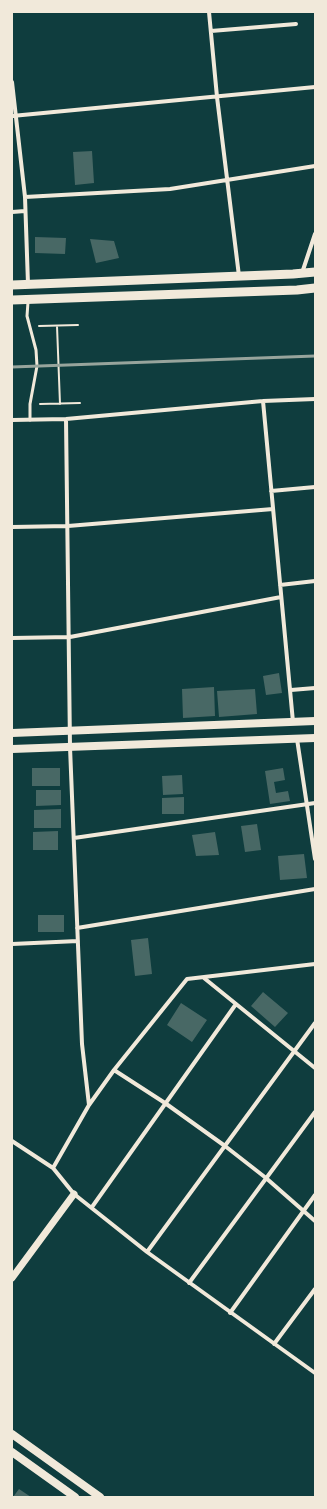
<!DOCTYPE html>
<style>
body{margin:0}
#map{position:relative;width:327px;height:1509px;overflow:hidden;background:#0f3d3e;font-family:Overpass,sans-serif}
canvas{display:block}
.frame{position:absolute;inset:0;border:13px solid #f1e9da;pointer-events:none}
</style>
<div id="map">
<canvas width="327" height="1509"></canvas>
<div class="frame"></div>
</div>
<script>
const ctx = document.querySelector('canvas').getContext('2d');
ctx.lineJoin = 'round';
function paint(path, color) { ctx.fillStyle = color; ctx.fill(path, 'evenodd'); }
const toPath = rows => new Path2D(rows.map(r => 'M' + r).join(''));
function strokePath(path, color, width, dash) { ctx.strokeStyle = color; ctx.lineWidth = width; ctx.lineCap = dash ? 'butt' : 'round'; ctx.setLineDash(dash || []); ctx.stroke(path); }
paint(toPath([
 [92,151,94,183,75,185,73,152],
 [35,237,66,238,65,254,35,253],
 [90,239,114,241,119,258,96,263],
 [279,673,282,693,266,695,263,676],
 [214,687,215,716,183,718,182,689],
 [255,689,257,714,219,717,217,691],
 [32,768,60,768,60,786,32,786],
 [283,768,285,780,274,782,276,793,288,791,290,801,270,804,265,771],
 [182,775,183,794,163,795,162,776],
 [36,790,61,790,61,805,36,806],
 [184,797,184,814,162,814,162,798],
 [61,809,61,828,34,828,34,810],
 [257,824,261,850,245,852,241,826],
 [58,831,58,850,33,850,33,832],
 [215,832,219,855,196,856,192,835],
 [304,854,307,878,280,880,278,856],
 [38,915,64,915,64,932,38,932],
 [148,938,152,974,135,976,131,940],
 [263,992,288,1013,275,1027,251,1006],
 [181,1003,207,1020,192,1042,167,1025],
 [19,1489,31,1497,13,1497]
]), '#486865');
strokePath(toPath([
 [39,326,78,325],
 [57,326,60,404],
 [40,404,80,403]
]), '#f1e9da', 2);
strokePath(toPath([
 [28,302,27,316,36,350,37,366,30,404,30,420]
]), '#f1e9da', 3);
strokePath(toPath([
 [209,12,217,97,239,276],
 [211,31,296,24],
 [12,82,25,197,28,284],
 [12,116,315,87],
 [25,197,170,189,315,166],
 [12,212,25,211],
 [302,273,315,234],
 [263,401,293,722],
 [66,419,70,747,82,1044,89,1105],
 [12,420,66,419,263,401,315,399],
 [271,491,315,487],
 [12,527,68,526,273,509],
 [280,585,315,581],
 [12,638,70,637,281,597],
 [291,690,315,688],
 [297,739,315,859],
 [74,838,315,803],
 [77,928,315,889],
 [12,944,78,941],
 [204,978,315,1068],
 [114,1070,165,1103,225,1146,266,1178,315,1221],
 [12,1141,53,1168,74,1194,147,1252,315,1373],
 [53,1168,89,1105,114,1070,187,979,315,964],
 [92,1207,236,1004],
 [147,1252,315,1023],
 [189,1283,315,1112],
 [230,1313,315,1195],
 [274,1344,315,1289]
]), '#f1e9da', 4);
strokePath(toPath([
 [12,1278,74,1194]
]), '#f1e9da', 7);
strokePath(toPath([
 [12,733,315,721],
 [12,749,315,738],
 [12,1434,100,1497],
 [12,1452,75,1497]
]), '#f1e9da', 8);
strokePath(toPath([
 [12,285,293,274,315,272],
 [12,300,297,290,315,288]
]), '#f1e9da', 9);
strokePath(toPath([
 [12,367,315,356]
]), '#97a49c', 3);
</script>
